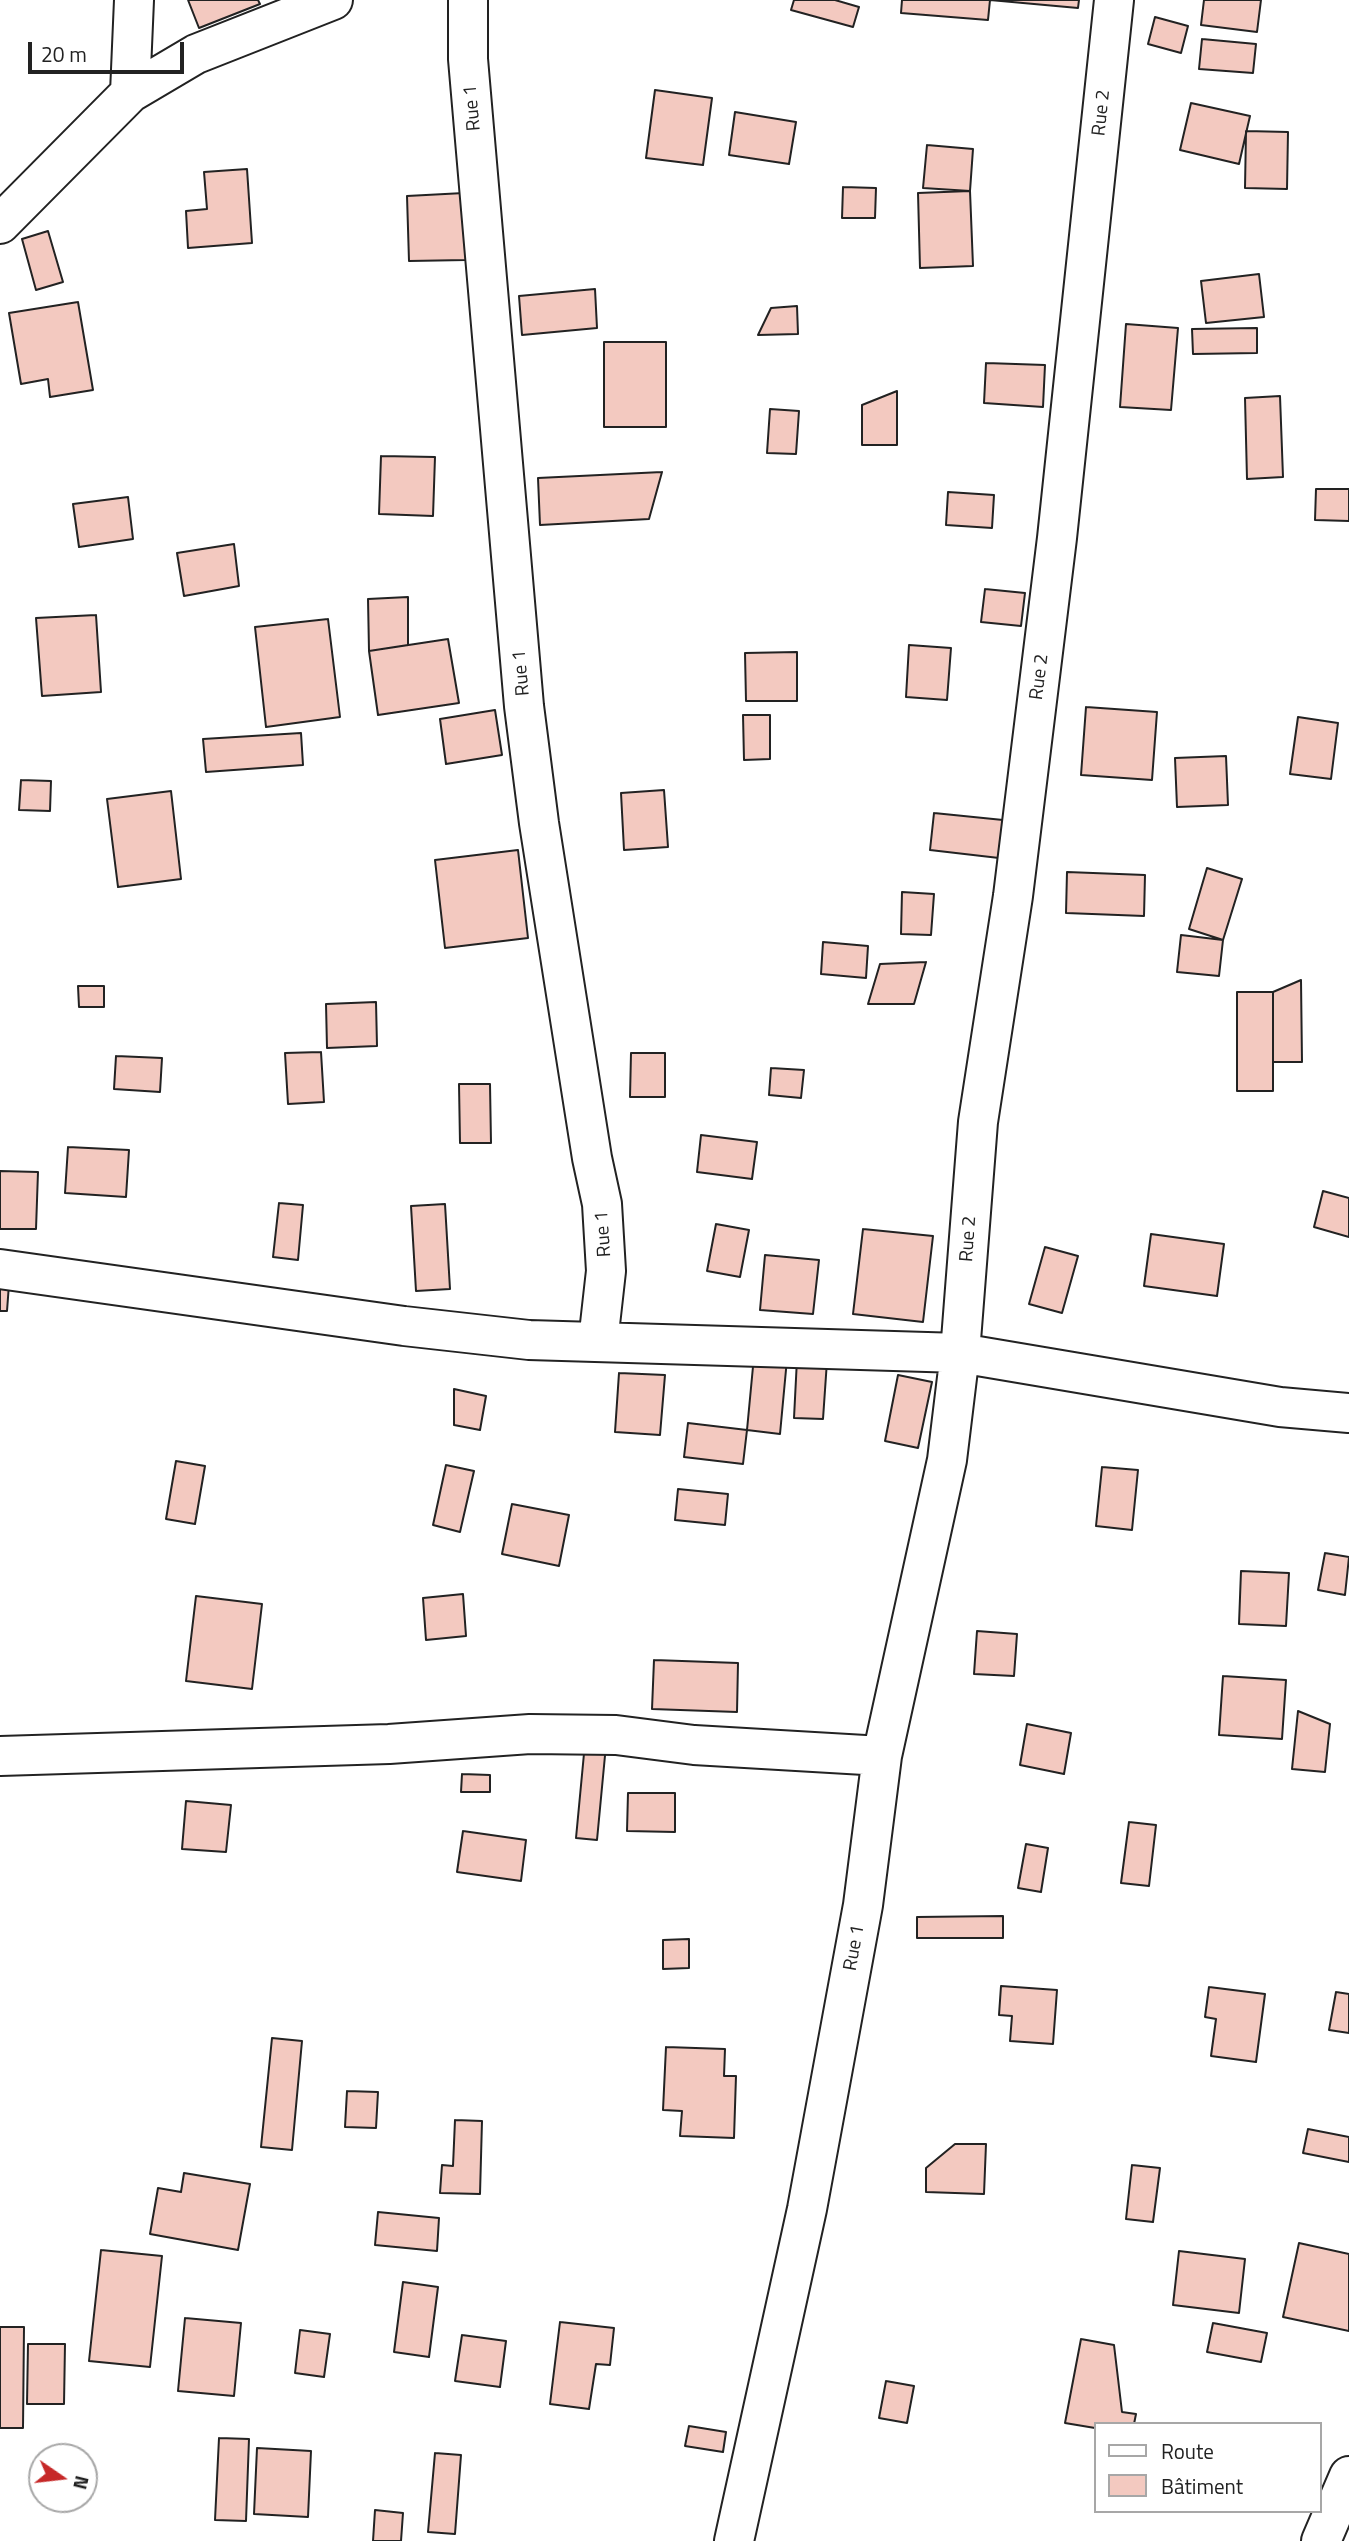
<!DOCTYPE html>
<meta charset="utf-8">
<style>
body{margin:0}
#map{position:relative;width:1349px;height:2541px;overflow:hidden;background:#fff;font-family:"Titillium Web",sans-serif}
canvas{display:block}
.legend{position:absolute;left:1094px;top:2422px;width:228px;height:91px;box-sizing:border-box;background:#fff;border:2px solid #a7a7a7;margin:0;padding:9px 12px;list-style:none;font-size:21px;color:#222}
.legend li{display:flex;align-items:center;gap:14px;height:35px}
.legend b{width:35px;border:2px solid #a7a7a7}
.north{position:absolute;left:28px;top:2443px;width:70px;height:70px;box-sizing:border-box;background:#fff;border:2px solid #a7a7a7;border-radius:50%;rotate:104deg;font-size:19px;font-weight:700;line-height:28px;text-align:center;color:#222}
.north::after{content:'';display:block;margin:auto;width:24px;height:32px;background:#c62828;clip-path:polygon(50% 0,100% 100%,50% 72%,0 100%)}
.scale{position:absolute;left:28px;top:42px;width:156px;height:32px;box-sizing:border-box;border:4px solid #222;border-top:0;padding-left:9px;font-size:21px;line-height:24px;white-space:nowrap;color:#222;-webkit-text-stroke:5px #fff;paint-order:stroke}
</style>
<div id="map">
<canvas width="1349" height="2541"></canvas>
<ul class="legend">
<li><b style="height:9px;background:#fff"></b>Route</li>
<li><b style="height:19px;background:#f3c9c0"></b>Bâtiment</li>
</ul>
<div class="north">N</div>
<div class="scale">20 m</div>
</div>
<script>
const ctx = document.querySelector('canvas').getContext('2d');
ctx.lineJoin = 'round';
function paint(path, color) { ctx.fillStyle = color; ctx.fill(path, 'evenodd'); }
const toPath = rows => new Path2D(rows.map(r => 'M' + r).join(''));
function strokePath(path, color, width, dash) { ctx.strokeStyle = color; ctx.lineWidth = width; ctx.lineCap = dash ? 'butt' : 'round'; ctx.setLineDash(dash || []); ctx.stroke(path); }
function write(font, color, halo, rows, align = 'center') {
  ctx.font = font + ' "Titillium Web",sans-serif'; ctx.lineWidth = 5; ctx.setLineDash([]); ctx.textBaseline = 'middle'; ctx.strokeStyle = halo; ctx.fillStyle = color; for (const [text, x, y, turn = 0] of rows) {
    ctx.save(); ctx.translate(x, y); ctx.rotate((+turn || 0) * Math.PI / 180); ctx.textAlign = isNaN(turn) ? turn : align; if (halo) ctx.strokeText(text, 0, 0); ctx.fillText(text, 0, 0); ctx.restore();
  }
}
const building = toPath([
 [188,0,258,0,260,4,199,28,188,0],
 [794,0,835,0,859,7,853,27,791,10,794,0],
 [902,0,990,0,988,20,901,13,902,0],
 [990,0,1079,0,1078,8,990,0],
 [1204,0,1261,0,1257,32,1201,25,1204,0],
 [1155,17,1188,26,1181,53,1148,44,1155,17],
 [1202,39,1256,44,1253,73,1199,69,1202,39],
 [655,90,712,98,703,165,646,158,655,90],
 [1191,103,1250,116,1239,164,1180,150,1191,103],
 [735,112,796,122,789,164,729,155,735,112],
 [1246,131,1288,132,1287,189,1245,188,1246,131],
 [927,145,973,149,970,191,923,188,927,145],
 [247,169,252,243,188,248,186,211,207,209,204,172,247,169],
 [843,187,876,188,875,218,842,218,843,187],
 [970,191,973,266,920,268,918,193,970,191],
 [464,193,466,260,409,261,407,196,464,193],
 [48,231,63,282,36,290,22,239,48,231],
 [1259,274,1264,317,1206,323,1201,281,1259,274],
 [595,289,597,328,522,335,519,296,595,289],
 [78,302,93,390,50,397,48,379,21,384,9,313,78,302],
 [797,306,798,334,758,335,771,308,797,306],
 [1126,324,1178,328,1171,410,1120,407,1126,324],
 [1257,328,1257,353,1193,354,1192,329,1257,328],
 [604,342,666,342,666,427,604,427,604,342],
 [986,363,1045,365,1043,407,984,403,986,363],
 [897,391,897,445,862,445,862,405,897,391],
 [1280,396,1283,477,1247,479,1245,398,1280,396],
 [770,409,799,411,796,454,767,453,770,409],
 [381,456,435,457,433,516,379,514,381,456],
 [662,472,649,519,540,525,538,478,662,472],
 [1316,489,1349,489,1349,521,1315,520,1316,489],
 [948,492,994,495,992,528,946,525,948,492],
 [128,497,133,539,79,547,73,504,128,497],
 [234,544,239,586,184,596,177,553,234,544],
 [985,589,1025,593,1021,626,981,622,985,589],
 [408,597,408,645,369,651,368,599,408,597],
 [96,615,101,692,42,696,36,618,96,615],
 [328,619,340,717,266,727,255,627,328,619],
 [448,639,459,703,378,715,369,651,448,639],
 [909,645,951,648,947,700,906,697,909,645],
 [797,652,797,701,746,701,745,653,797,652],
 [1086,707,1157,712,1152,780,1081,775,1086,707],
 [495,710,502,755,446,764,440,719,495,710],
 [743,715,770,715,770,759,744,760,743,715],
 [1298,717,1338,723,1331,779,1290,774,1298,717],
 [301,733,303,765,206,772,203,739,301,733],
 [1226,756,1228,805,1177,807,1175,758,1226,756],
 [21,780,51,781,50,811,19,810,21,780],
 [664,790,668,847,624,850,621,793,664,790],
 [171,791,181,879,118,887,107,799,171,791],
 [934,813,1003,820,999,858,930,850,934,813],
 [518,850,528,938,445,948,435,860,518,850],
 [1207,868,1242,879,1223,940,1189,929,1207,868],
 [1067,872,1145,875,1144,916,1066,913,1067,872],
 [902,892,934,894,931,935,901,934,902,892],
 [1181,935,1223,940,1219,976,1177,972,1181,935],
 [823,942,868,946,866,978,821,974,823,942],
 [926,962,914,1004,868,1004,880,964,926,962],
 [1301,980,1302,1062,1273,1062,1273,992,1301,980],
 [78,986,104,986,104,1007,79,1007,78,986],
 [1237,992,1273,992,1273,1091,1237,1091,1237,992],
 [376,1002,377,1046,327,1048,326,1004,376,1002],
 [321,1052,324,1102,288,1104,285,1053,321,1052],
 [631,1053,665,1053,665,1097,630,1097,631,1053],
 [116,1056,162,1058,160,1092,114,1089,116,1056],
 [771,1068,804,1070,801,1098,769,1095,771,1068],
 [459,1084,490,1084,491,1143,460,1143,459,1084],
 [701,1135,757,1142,752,1179,697,1172,701,1135],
 [68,1147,129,1150,126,1197,65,1193,68,1147],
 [0,1171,38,1172,36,1229,0,1229,0,1171],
 [1323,1191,1349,1198,1349,1237,1314,1227,1323,1191],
 [279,1203,303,1205,298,1260,273,1257,279,1203],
 [445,1204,450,1289,416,1291,411,1206,445,1204],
 [716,1224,749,1230,740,1277,707,1271,716,1224],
 [863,1229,933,1236,923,1322,853,1314,863,1229],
 [1151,1234,1224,1244,1217,1296,1144,1286,1151,1234],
 [1045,1247,1078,1256,1062,1313,1029,1304,1045,1247],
 [765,1255,819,1260,813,1314,760,1310,765,1255],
 [0,1284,9,1284,7,1311,0,1311,0,1284],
 [754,1356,787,1359,780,1434,747,1430,754,1356],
 [797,1359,827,1361,823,1419,794,1418,797,1359],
 [619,1373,665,1375,660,1435,615,1432,619,1373],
 [898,1375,932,1382,918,1448,885,1441,898,1375],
 [454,1389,486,1396,480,1430,454,1425,454,1389],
 [688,1423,747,1430,743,1464,684,1457,688,1423],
 [176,1461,205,1466,195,1524,166,1519,176,1461],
 [446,1465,474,1471,460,1532,433,1525,446,1465],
 [1102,1467,1138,1470,1132,1530,1096,1526,1102,1467],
 [678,1489,728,1494,725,1525,675,1520,678,1489],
 [512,1504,569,1515,559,1566,502,1554,512,1504],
 [1325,1553,1349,1557,1345,1595,1318,1590,1325,1553],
 [1241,1571,1289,1573,1286,1626,1239,1624,1241,1571],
 [463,1594,466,1636,426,1640,423,1598,463,1594],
 [196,1596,262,1604,252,1689,186,1681,196,1596],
 [977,1631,1017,1634,1014,1676,974,1674,977,1631],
 [654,1660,738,1663,737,1712,652,1709,654,1660],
 [1223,1676,1286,1680,1282,1739,1219,1735,1223,1676],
 [1298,1711,1330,1724,1325,1772,1292,1769,1298,1711],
 [1027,1724,1071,1733,1064,1774,1020,1765,1027,1724],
 [585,1743,606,1745,597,1840,576,1838,585,1743],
 [462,1774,490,1775,490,1792,461,1792,462,1774],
 [628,1793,675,1793,675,1832,627,1831,628,1793],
 [186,1801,231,1805,226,1852,182,1849,186,1801],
 [1129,1822,1156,1825,1149,1886,1121,1883,1129,1822],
 [463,1831,526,1840,521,1881,457,1872,463,1831],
 [1026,1844,1048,1848,1041,1892,1018,1888,1026,1844],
 [1003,1916,1003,1938,917,1938,917,1917,1003,1916],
 [689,1939,689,1968,663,1969,663,1940,689,1939],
 [1001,1986,1057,1990,1053,2044,1010,2041,1012,2016,999,2015,1001,1986],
 [1209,1987,1265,1994,1256,2062,1211,2056,1216,2019,1205,2017,1209,1987],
 [1336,1992,1349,1994,1349,2033,1329,2030,1336,1992],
 [272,2038,302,2041,292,2150,261,2147,272,2038],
 [666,2047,725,2049,724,2076,736,2076,734,2138,680,2136,682,2111,663,2110,666,2047],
 [347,2091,378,2092,376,2128,345,2127,347,2091],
 [455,2120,482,2121,480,2194,440,2193,442,2165,453,2166,455,2120],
 [1308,2129,1349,2137,1349,2162,1303,2153,1308,2129],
 [955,2144,986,2144,984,2194,926,2192,926,2168,955,2144],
 [1132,2165,1160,2168,1153,2222,1126,2219,1132,2165],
 [184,2173,250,2184,238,2250,150,2234,158,2188,181,2192,184,2173],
 [378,2212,439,2218,437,2251,375,2245,378,2212],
 [1299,2243,1349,2254,1349,2331,1283,2317,1299,2243],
 [101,2250,162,2256,150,2367,89,2361,101,2250],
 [1179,2251,1245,2259,1239,2313,1173,2305,1179,2251],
 [403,2282,438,2287,429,2357,394,2352,403,2282],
 [185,2318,241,2323,234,2396,178,2391,185,2318],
 [560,2322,614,2328,610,2365,596,2364,589,2409,550,2404,560,2322],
 [1213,2323,1267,2333,1261,2362,1207,2352,1213,2323],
 [0,2327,24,2327,23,2428,0,2428,0,2327],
 [300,2330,330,2334,324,2377,295,2373,300,2330],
 [462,2335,506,2341,500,2387,455,2381,462,2335],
 [1081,2339,1114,2345,1122,2412,1136,2414,1134,2424,1095,2424,1095,2428,1065,2423,1081,2339],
 [28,2344,65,2344,64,2404,27,2404,28,2344],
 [886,2381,914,2386,907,2423,879,2418,886,2381],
 [689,2426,726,2432,723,2452,685,2446,689,2426],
 [219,2438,249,2439,246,2521,215,2520,219,2438],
 [257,2448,311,2451,308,2517,254,2514,257,2448],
 [435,2453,461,2455,455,2534,428,2532,435,2453],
 [375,2510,403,2513,401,2541,373,2541,375,2510]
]);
paint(building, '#f3c9c0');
strokePath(building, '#222', 2);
const minor = toPath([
 [468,0,468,59,524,706,539,823,592,1158,602,1204,606,1271,598,1342],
 [130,93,134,0],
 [0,224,130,93,196,54,333,0],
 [0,1269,404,1326,529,1340,960,1353,1280,1407,1349,1413],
 [0,1756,389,1744,530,1734,616,1735,694,1745,882,1756],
 [734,2541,807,2209,863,1905,882,1756,947,1460,960,1353,978,1122,1013,896,1057,538,1114,0],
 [1321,2541,1349,2476]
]);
strokePath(minor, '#222', 42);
strokePath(minor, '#fff', 38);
write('19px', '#222', '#fff', [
 ["Rue 1",473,108,-95],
 ["Rue 2",1102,113,-84],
 ["Rue 1",522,673,-95],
 ["Rue 2",1040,677,-83],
 ["Rue 1",604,1234,-94],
 ["Rue 2",969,1239,-86],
 ["Rue 1",855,1948,-80]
]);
</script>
